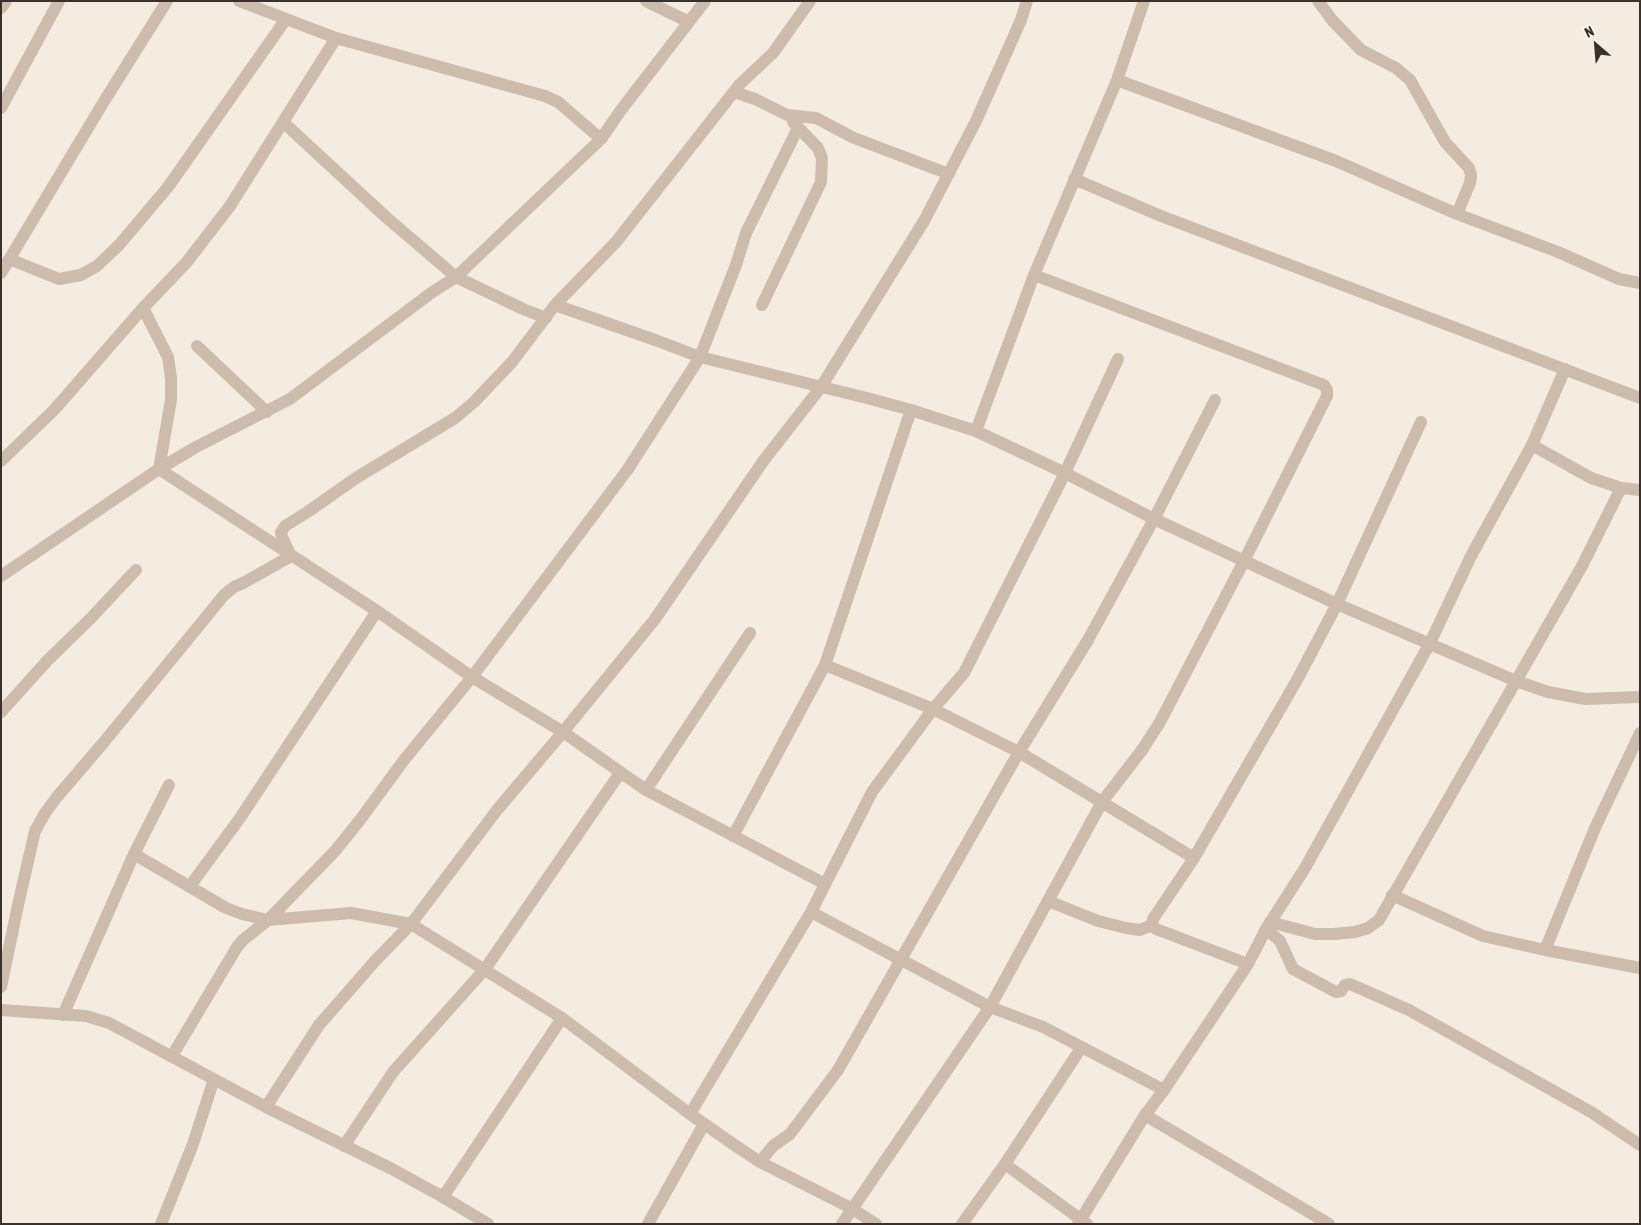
<!DOCTYPE html>
<style>
body{margin:0}
#map{position:relative;width:1641px;height:1225px;overflow:hidden;background:#f4ebe1;font-family:"Asap Condensed",sans-serif}
canvas{display:block}
.frame{position:absolute;inset:0;border:2px solid #3b302b;pointer-events:none}
.north{position:absolute;left:1571px;top:20px;width:50px;height:50px;-webkit-text-stroke:4px #fbf5ee;paint-order:stroke;rotate:333deg;font-size:14px;font-weight:700;line-height:20px;text-align:center;color:#3b302b}
.north::after{content:'';display:block;margin:auto;width:18px;height:22px;background:#3b302b;clip-path:polygon(50% 0,100% 100%,50% 72%,0 100%)}
</style>
<div id="map">
<canvas width="1641" height="1225"></canvas>
<div class="frame"></div>
<div class="north">N</div>
</div>
<script>
const ctx = document.querySelector('canvas').getContext('2d');
ctx.lineJoin = 'round';
const toPath = rows => new Path2D(rows.map(r => 'M' + r).join(''));
function strokePath(path, color, width, dash) { ctx.strokeStyle = color; ctx.lineWidth = width; ctx.lineCap = dash ? 'butt' : 'round'; ctx.setLineDash(dash || []); ctx.stroke(path); }
strokePath(toPath([
 [239,1,336,38,545,96,558,102,601,139],
 [646,1,689,22],
 [1318,1,1332,20,1361,50,1396,68,1410,80,1445,142,1469,168,1471,175,1470,183,1457,214],
 [1,8,6,1],
 [1117,80,1336,161,1457,214,1558,252,1619,279,1640,283],
 [734,92,755,99,787,115,816,118,854,138,949,174],
 [1,108,59,1],
 [283,122,387,218,456,277,523,309,546,318],
 [1074,179,1161,216,1640,398],
 [9,259,59,279,81,275,97,266,119,245,168,187,286,19],
 [1,273,103,103,167,1],
 [555,305,658,341,700,357,867,398,911,410,976,431,1065,473,1154,519,1337,604,1516,681,1548,692,1585,699,1640,697],
 [762,305,821,182,822,158,818,148,793,122],
 [143,308,168,357,171,378,171,400,159,469,377,611,472,677,563,732,646,790,825,884],
 [197,346,267,412],
 [976,431,1034,275,1117,80,1144,1],
 [1532,445,1591,478,1621,488,1640,490],
 [1,461,54,410,143,308,186,263,230,206,336,38],
 [1,576,159,469,196,447,290,399,431,293,456,277,601,139,621,110,705,1],
 [825,665,933,709,1019,752,1194,858],
 [1,712,47,661,91,618,136,570],
 [646,790,750,633],
 [733,836,825,665,911,410],
 [134,854,226,908,242,914,268,920,351,913,411,924,562,1018,690,1114,736,1146,760,1162,851,1208,876,1224],
 [190,886,240,818,377,611],
 [1392,895,1483,936,1545,950,1640,968],
 [1048,901,1098,921,1126,928,1140,930,1152,925],
 [811,912,990,1007,1043,1027,1164,1090],
 [1270,922,1315,934,1334,934,1355,932,1368,928,1379,920,1582,566,1621,488],
 [1152,925,1153,919,1194,858,1297,680,1337,604,1421,422],
 [1152,925,1156,929,1248,964],
 [1266,929,1280,941,1293,969,1336,992,1341,991,1345,985,1350,984,1409,1010,1591,1112,1640,1145],
 [1545,950,1595,828,1640,733],
 [1,987,18,905,35,831,45,813,57,797,104,742,224,595,234,587,245,582,291,556,282,537,281,532,285,526,309,511,356,478,455,418,474,402,512,362,555,305,616,242,740,84,773,53,810,1],
 [1,1010,86,1016,109,1023,266,1107,392,1169,443,1197,488,1224],
 [63,1015,134,854,169,785],
 [172,1056,237,947,243,940,268,920,335,851,360,820,404,760,472,677,628,469,700,357,736,265,746,233,798,128],
 [266,1107,319,1025,375,961,411,924,497,810,563,732,655,619,764,460,821,387,924,221,976,121,1021,20,1027,1],
 [690,1114,811,912,872,792,933,709,964,673,1065,473,1118,359],
 [1145,1115,1329,1224],
 [344,1146,393,1072,485,969,620,773],
 [760,1162,773,1146,790,1134,838,1070,1019,752,1088,640,1154,519,1215,400],
 [1005,1164,1087,1224],
 [443,1197,562,1018],
 [161,1224,193,1144,214,1079],
 [648,1224,704,1124],
 [842,1224,990,1007,1102,802,1142,750,1160,722,1244,561,1327,396,1327,390,1324,385,1316,382,1034,275],
 [962,1224,1005,1164,1081,1048],
 [1078,1224,1145,1115,1164,1090,1248,964,1266,929,1305,868,1430,643,1471,556,1532,445,1565,369]
]), '#cdbbac', 12);
</script>
